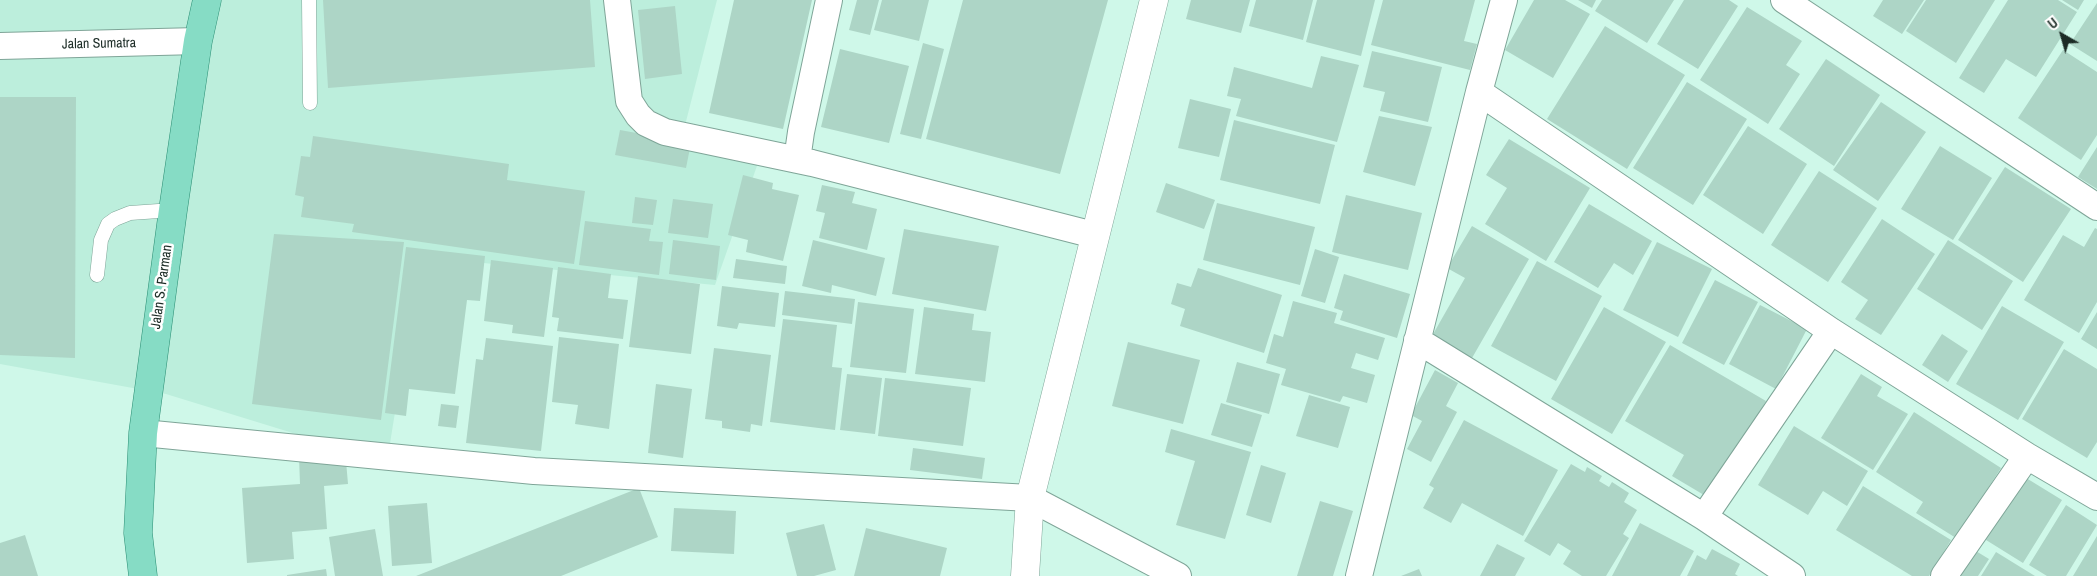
<!DOCTYPE html>
<style>
body{margin:0}
#map{position:relative;width:2097px;height:576px;overflow:hidden;background:#cff8e9;font-family:"Archivo Narrow",sans-serif}
canvas{display:block}
.north{position:absolute;left:2037px;top:10px;width:50px;height:50px;-webkit-text-stroke:4px #fff;paint-order:stroke;rotate:322deg;font-size:14px;font-weight:700;line-height:20px;text-align:center;color:#1c2c26}
.north::after{content:'';display:block;margin:auto;width:18px;height:22px;background:#1c2c26;clip-path:polygon(50% 0,100% 100%,50% 72%,0 100%)}
</style>
<div id="map">
<canvas width="2097" height="576"></canvas>
<div class="north">U</div>
</div>
<script>
const ctx = document.querySelector('canvas').getContext('2d');
ctx.lineJoin = 'round';
function paint(path, color) { ctx.fillStyle = color; ctx.fill(path, 'evenodd'); }
const toPath = rows => new Path2D(rows.map(r => 'M' + r).join(''));
function strokePath(path, color, width, dash) { ctx.strokeStyle = color; ctx.lineWidth = width; ctx.lineCap = dash ? 'butt' : 'round'; ctx.setLineDash(dash || []); ctx.stroke(path); }
function write(font, color, halo, rows, align = 'center') {
  ctx.font = font + ' "Archivo Narrow",sans-serif'; ctx.lineWidth = 5; ctx.setLineDash([]); ctx.textBaseline = 'middle'; ctx.strokeStyle = halo; ctx.fillStyle = color; for (const [text, x, y, turn = 0] of rows) {
    ctx.save(); ctx.translate(x, y); ctx.rotate((+turn || 0) * Math.PI / 180); ctx.textAlign = isNaN(turn) ? turn : align; if (halo) ctx.strokeText(text, 0, 0); ctx.fillText(text, 0, 0); ctx.restore();
  }
}
paint(toPath([
 [0,0,717,0,681,141,764,146,715,285,420,257,387,462,166,394,0,364]
]), '#bceedc');
paint(toPath([
 [323,0,590,0,595,67,328,88],
 [734,0,812,0,783,129,709,113],
 [857,0,879,0,870,35,849,30],
 [882,0,929,0,919,41,874,30],
 [963,0,1108,0,1060,174,926,139],
 [1191,0,1250,0,1241,33,1186,19],
 [1256,0,1313,0,1303,40,1249,26],
 [1317,0,1375,0,1361,56,1306,42],
 [1383,0,1475,0,1464,41,1477,44,1470,70,1371,45],
 [1534,0,1565,0,1590,14,1553,78,1505,50],
 [1578,0,1596,0,1592,8],
 [1602,0,1674,0,1647,43,1595,11],
 [1684,0,1729,0,1738,6,1698,69,1657,44],
 [1883,0,1924,0,1902,34,1873,16],
 [1926,0,1995,0,1956,63,1906,31],
 [2008,0,2058,0,2077,12,2036,77,2006,59,1984,93,1959,78],
 [2062,0,2084,0,2078,10],
 [2097,3,2097,61,2070,44],
 [675,6,682,74,645,79,638,10],
 [1747,7,1802,41,1786,65,1800,74,1768,124,1700,80],
 [1605,26,1685,75,1627,169,1547,119],
 [923,43,944,49,921,139,900,134],
 [840,49,909,66,889,143,821,127],
 [2063,50,2097,72,2097,135,2081,160,2018,118],
 [1372,51,1442,67,1428,122,1380,111,1385,92,1363,87],
 [1321,56,1359,65,1337,142,1236,116,1241,99,1227,96,1234,67,1312,88],
 [1826,59,1880,95,1834,166,1779,129],
 [1687,82,1747,119,1693,205,1633,168],
 [0,97,76,97,75,358,0,355],
 [1190,99,1231,109,1219,157,1178,148],
 [1881,102,1926,132,1878,201,1833,170],
 [1379,116,1432,127,1415,186,1363,172],
 [1234,120,1335,145,1320,204,1220,180],
 [1748,126,1807,164,1763,234,1703,195],
 [620,130,691,143,686,168,615,155],
 [313,136,509,164,507,180,585,191,574,264,352,232,354,224,301,217,304,197,295,195,301,156,310,157],
 [1509,139,1590,188,1546,261,1485,224,1507,188,1486,175],
 [1940,146,1992,178,1953,240,1901,209],
 [2097,147,2097,189,2078,177],
 [2005,167,2071,209,2023,282,1958,240],
 [1819,171,1877,208,1828,282,1771,245],
 [743,175,773,183,772,189,799,195,783,261,746,252,748,240,728,235],
 [1166,183,1215,200,1204,229,1156,212],
 [822,185,855,192,852,203,877,209,867,250,819,238,825,213,816,211],
 [1346,195,1422,213,1408,270,1332,252],
 [635,197,657,200,653,225,632,223],
 [673,199,713,204,708,238,668,233],
 [1217,203,1315,227,1300,285,1203,260],
 [1589,204,1652,241,1633,275,1614,263,1598,288,1554,262],
 [1882,219,1935,254,1881,335,1855,319,1868,300,1841,282],
 [585,221,651,229,649,241,663,242,659,275,579,265],
 [1472,226,1529,259,1472,358,1432,336,1465,278,1447,268],
 [2095,228,2097,229,2097,302,2079,333,2024,300,2063,235,2084,247],
 [904,229,999,246,986,311,892,294],
 [274,234,404,242,381,420,252,404],
 [673,240,720,246,716,280,669,274],
 [813,240,885,258,876,296,832,285,831,293,802,286],
 [1948,240,2013,281,1982,330,1917,289],
 [1657,242,1712,269,1678,337,1623,310],
 [406,247,485,256,480,301,467,300,455,394,409,389,406,416,385,413],
 [1315,249,1339,257,1325,303,1301,296],
 [736,259,787,266,785,284,733,278],
 [491,260,553,268,544,337,512,333,513,325,484,321],
 [1537,261,1602,296,1556,381,1491,346],
 [558,267,611,274,608,298,628,300,623,339,557,331,559,318,552,317],
 [1198,268,1282,295,1264,353,1180,326,1185,309,1171,304,1177,283,1191,287],
 [1344,274,1410,294,1397,338,1340,320,1343,311,1334,308],
 [638,276,700,284,691,354,629,347],
 [1715,280,1758,302,1724,365,1682,343],
 [722,286,779,293,775,327,739,323,737,329,717,326],
 [785,291,855,299,852,324,782,315],
 [1293,301,1337,313,1334,323,1385,338,1378,360,1356,353,1351,368,1375,375,1367,403,1343,396,1340,402,1281,385,1286,369,1266,363,1274,334,1283,337],
 [858,302,914,309,906,373,850,367],
 [1760,305,1807,329,1776,389,1729,364],
 [2002,306,2064,342,2018,420,1956,384],
 [924,307,974,314,972,330,991,332,985,382,915,374],
 [1604,307,1666,342,1612,434,1551,399],
 [2097,312,2097,349,2081,339],
 [783,319,837,325,832,367,842,368,835,430,770,422],
 [1942,334,1968,351,1948,382,1922,365],
 [559,337,619,344,609,429,575,424,578,405,552,402],
 [486,338,553,346,541,451,466,443,476,359,483,360],
 [1128,342,1200,360,1183,424,1112,406],
 [1670,345,1766,401,1709,498,1672,476,1684,455,1625,421],
 [714,348,771,355,762,426,751,424,750,432,722,428,722,421,705,419],
 [2064,349,2097,369,2097,442,2087,458,2022,419],
 [1237,362,1280,374,1269,414,1226,402],
 [1435,370,1458,383,1446,406,1457,412,1431,462,1407,449,1422,421,1411,415],
 [847,374,882,378,875,434,840,430],
 [1861,374,1882,387,1877,396,1908,414,1873,470,1821,438],
 [885,378,971,388,963,446,878,436],
 [656,384,692,389,683,458,648,453],
 [1309,395,1350,407,1338,448,1296,436],
 [1221,403,1262,415,1252,447,1211,435],
 [441,404,459,406,456,428,438,426],
 [1914,412,2001,468,1956,538,1916,513,1923,502,1876,472],
 [1464,420,1558,470,1523,536,1462,503,1451,523,1423,508,1434,488,1429,485],
 [1794,426,1868,471,1847,506,1823,491,1808,515,1758,485],
 [1171,429,1251,452,1225,539,1176,525,1195,461,1165,452],
 [913,448,985,458,982,479,910,470],
 [299,456,346,461,348,484,324,486,327,529,292,532,294,559,247,563,242,488,300,484],
 [1571,464,1585,472,1587,467,1602,476,1599,481,1609,487,1612,482,1629,493,1624,502,1637,510,1623,534,1629,538,1606,576,1582,576,1563,564,1571,551,1558,543,1550,556,1524,541],
 [1261,465,1286,473,1271,523,1246,515],
 [2018,473,2062,500,2023,563,1978,535],
 [1863,486,1951,540,1929,576,1912,576,1836,530],
 [639,488,658,537,561,576,416,576],
 [1320,501,1353,511,1333,576,1297,576],
 [427,503,432,563,392,566,388,506],
 [2066,505,2097,525,2066,576,2047,576,2029,565],
 [674,508,736,511,734,554,671,551],
 [1640,523,1694,551,1680,576,1612,576],
 [824,524,836,570,814,576,797,576,786,533],
 [866,528,947,548,940,576,854,576],
 [375,529,383,576,335,576,329,537],
 [25,535,38,576,0,576,0,543],
 [2097,536,2097,576,2073,576],
 [1497,544,1525,558,1515,576,1480,576],
 [1966,545,1989,559,1978,576,1947,576],
 [1712,549,1740,564,1735,574,1738,576,1687,576,1697,555,1706,560],
 [1996,552,2035,576,1981,576],
 [326,569,327,576,287,576,287,575],
 [1419,569,1422,576,1401,576]
]), '#add5c6');
const lane = toPath([
 [309,0,310,103],
 [97,275,101,240,108,224,115,219,130,213,173,210]
]);
const street = toPath([
 [617,0,629,101,638,115,646,123,665,132,812,163,1094,235],
 [1784,0,2097,207],
 [0,46,198,41],
 [1479,92,1831,331,2027,456,2097,497],
 [797,160,801,132,829,0],
 [1417,340,1704,517,1792,576],
 [143,433,534,471,1030,498,1178,576],
 [1704,517,1831,331],
 [1359,576,1479,92,1504,0],
 [1944,576,2027,456]
]);
const secondary = toPath([
 [1025,576,1030,498,1154,0]
]);
const primary = toPath([
 [143,576,138,533,143,433,173,210,198,41,207,0]
]);
strokePath(lane, '#7fa598', 15);
strokePath(street, '#7fa598', 28);
strokePath(secondary, '#7fa598', 29);
strokePath(primary, '#2c8f75', 29);
strokePath(lane, '#fff', 14);
strokePath(street, '#fff', 26);
strokePath(secondary, '#fff', 28);
strokePath(primary, '#86dcc5', 28);
write('14px', '#1c2c26', '#fff', [
 ["Jalan Sumatra",99,44,-1],
 ["Jalan S. Parman",162,287,-82]
]);
</script>
